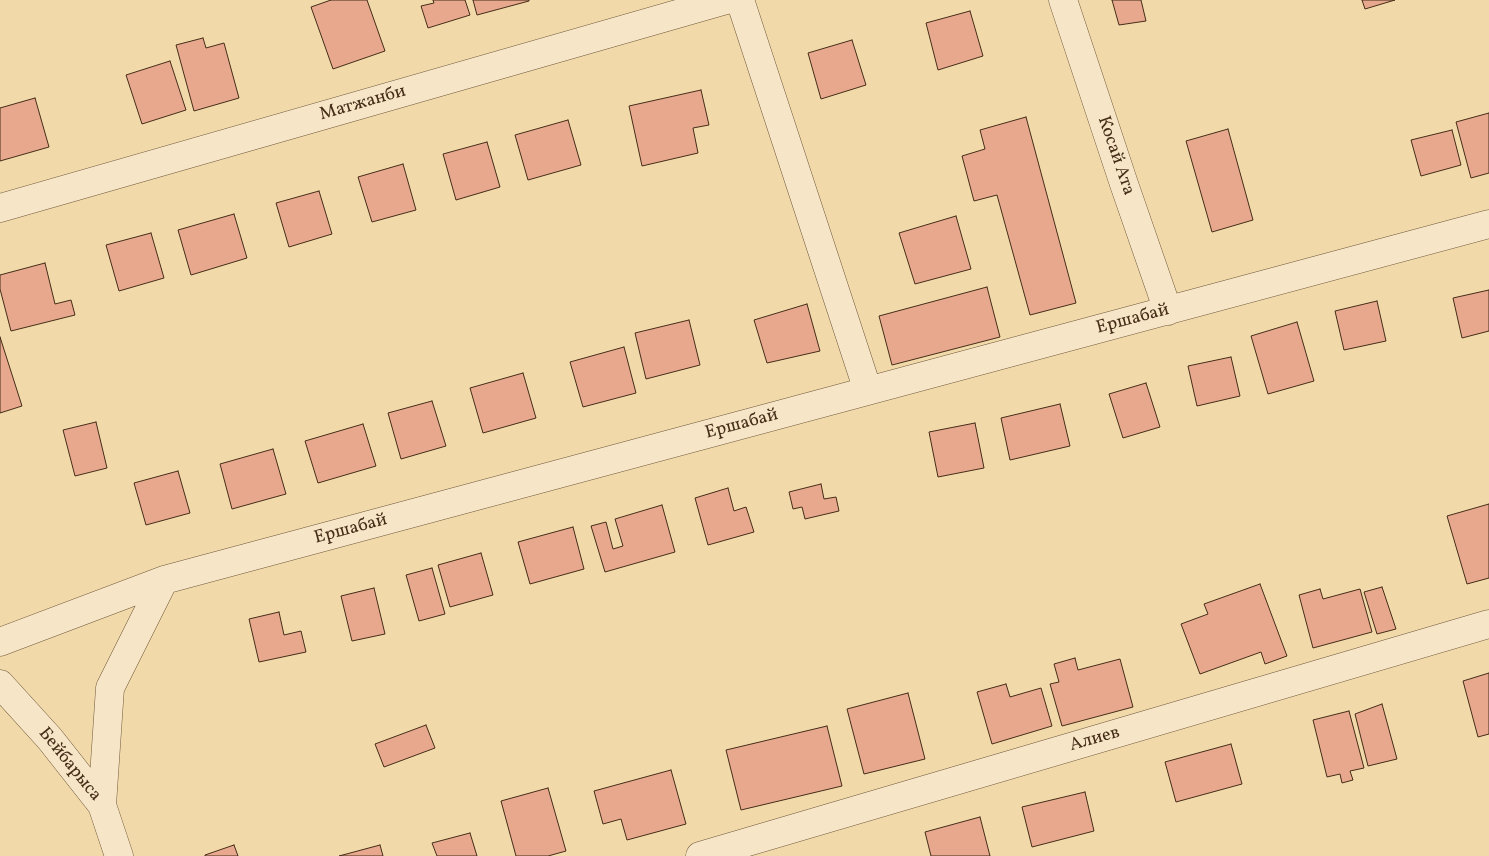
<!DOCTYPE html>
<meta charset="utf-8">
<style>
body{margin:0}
canvas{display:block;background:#f1d9a9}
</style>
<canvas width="1489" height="856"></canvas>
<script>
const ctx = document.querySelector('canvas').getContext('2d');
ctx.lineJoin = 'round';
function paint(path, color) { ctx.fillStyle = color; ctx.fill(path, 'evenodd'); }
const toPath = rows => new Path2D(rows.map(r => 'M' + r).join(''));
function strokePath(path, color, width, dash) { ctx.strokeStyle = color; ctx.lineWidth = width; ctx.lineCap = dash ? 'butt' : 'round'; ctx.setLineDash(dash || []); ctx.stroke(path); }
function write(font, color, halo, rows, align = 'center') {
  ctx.font = font + ' Vollkorn,serif'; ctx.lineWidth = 4; ctx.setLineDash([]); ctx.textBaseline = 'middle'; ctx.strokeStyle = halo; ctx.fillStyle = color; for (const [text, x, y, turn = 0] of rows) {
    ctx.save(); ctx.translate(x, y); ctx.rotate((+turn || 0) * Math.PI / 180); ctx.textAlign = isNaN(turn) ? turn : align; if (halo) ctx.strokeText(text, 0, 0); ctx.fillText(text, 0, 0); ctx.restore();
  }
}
const building = toPath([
 [331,0,367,0,385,51,333,69,311,7,331,0],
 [433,0,465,0,470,15,428,28,421,6,434,3,433,0],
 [473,0,529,0,529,1,477,15,473,0],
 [1112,0,1141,0,1146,21,1119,25,1112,0],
 [1362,0,1395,0,1365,9,1362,0],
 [970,11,983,56,938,70,926,23,970,11],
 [203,38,206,48,224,43,239,98,194,111,176,45,203,38],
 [852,40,866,85,821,99,808,53,852,40],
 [170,61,186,110,142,124,126,75,170,61],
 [701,90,709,125,693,128,698,153,642,166,629,106,701,90],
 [35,98,49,147,0,161,0,108,35,98],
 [1489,113,1489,173,1471,178,1456,122,1489,113],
 [1026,117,1076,303,1030,315,997,195,974,201,962,156,985,149,980,130,1026,117],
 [568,120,581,165,528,180,515,135,568,120],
 [1228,129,1253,220,1212,232,1186,141,1228,129],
 [1452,130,1461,165,1421,176,1411,140,1452,130],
 [487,142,500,187,456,200,443,154,487,142],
 [403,164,416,210,372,222,358,177,403,164],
 [319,191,332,234,289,247,276,203,319,191],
 [234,214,247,258,191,275,178,230,234,214],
 [956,216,971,269,915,284,899,233,956,216],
 [151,233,164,278,119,291,106,245,151,233],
 [45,263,55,304,71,300,75,315,11,331,0,289,0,275,45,263],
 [987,287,1000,337,892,365,879,316,987,287],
 [1489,290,1489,331,1462,338,1453,298,1489,290],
 [1377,301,1386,341,1344,350,1335,311,1377,301],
 [807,304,820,351,767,363,754,320,807,304],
 [689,320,700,365,646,379,635,333,689,320],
 [1297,322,1314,381,1268,394,1251,336,1297,322],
 [0,337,22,406,0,413,0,337],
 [624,347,636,393,583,407,570,362,624,347],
 [1231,357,1240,396,1197,406,1188,366,1231,357],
 [523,373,536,418,483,433,470,388,523,373],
 [1146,383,1160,427,1123,438,1109,394,1146,383],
 [432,401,446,446,401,459,388,413,432,401],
 [1060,404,1070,446,1010,460,1001,418,1060,404],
 [96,422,107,468,75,476,63,430,96,422],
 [975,423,984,468,938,477,929,432,975,423],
 [363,424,376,466,318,483,305,441,363,424],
 [273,449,286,494,232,509,220,464,273,449],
 [178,471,190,513,146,525,134,483,178,471],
 [821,484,824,499,836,497,839,511,805,519,802,507,793,509,789,492,821,484],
 [728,488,734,511,746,507,754,532,708,545,695,498,728,488],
 [1489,504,1489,578,1467,584,1447,516,1489,504],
 [662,505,675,552,605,572,591,526,606,522,613,549,623,546,615,519,662,505],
 [573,527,584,569,530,584,518,542,573,527],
 [481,553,493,595,450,607,438,565,481,553],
 [432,568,445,614,419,621,406,575,432,568],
 [1260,584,1287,656,1265,664,1261,652,1200,674,1181,624,1208,614,1204,604,1260,584],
 [1382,587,1396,629,1377,634,1364,592,1382,587],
 [374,588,385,634,352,641,341,596,374,588],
 [1320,589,1323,599,1360,589,1372,632,1313,648,1299,595,1320,589],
 [279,612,284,635,301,631,306,652,259,662,249,619,279,612],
 [1075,658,1078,670,1120,659,1133,707,1062,726,1050,684,1059,682,1054,664,1075,658],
 [1489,673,1489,734,1478,737,1463,681,1489,673],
 [1006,684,1010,697,1041,688,1052,726,992,744,977,692,1006,684],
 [908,693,925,759,864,774,847,709,908,693],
 [1382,704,1397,759,1368,766,1355,714,1382,704],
 [1349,711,1364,768,1350,771,1353,780,1342,783,1340,774,1327,777,1313,720,1349,711],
 [426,725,435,748,384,767,375,744,426,725],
 [827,726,842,786,741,810,726,750,827,726],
 [1231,744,1242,784,1176,802,1165,762,1231,744],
 [671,770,686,824,627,840,621,819,603,824,594,791,671,770],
 [548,788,566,851,548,856,516,856,501,801,548,788],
 [1085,792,1094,831,1032,847,1022,807,1085,792],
 [980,817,990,856,931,856,925,832,980,817],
 [470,833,477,856,437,856,432,843,470,833],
 [234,845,238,856,205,856,205,855,234,845],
 [380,845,383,856,339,856,380,845]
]);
paint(building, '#e7a88d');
strokePath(building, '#452d18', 1);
const minor = toPath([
 [740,0,868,391],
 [1063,0,1124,184,1168,311],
 [0,208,726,0],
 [0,642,164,580,1489,224],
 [0,684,50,739,102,805,119,856],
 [102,805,110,688,164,580],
 [700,856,1489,624]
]);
strokePath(minor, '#70583c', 29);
strokePath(minor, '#f6e6c7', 28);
write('18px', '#452d18', '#f6e6c7', [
 ["Матжанби",363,104,-16],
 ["Косай Ата",1115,156,71],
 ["Ершабай",1133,320,-15],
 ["Ершабай",742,425,-15],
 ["Ершабай",351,530,-15],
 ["Алиев",1095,740,-16],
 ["Бейбарыса",69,765,51]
]);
</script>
